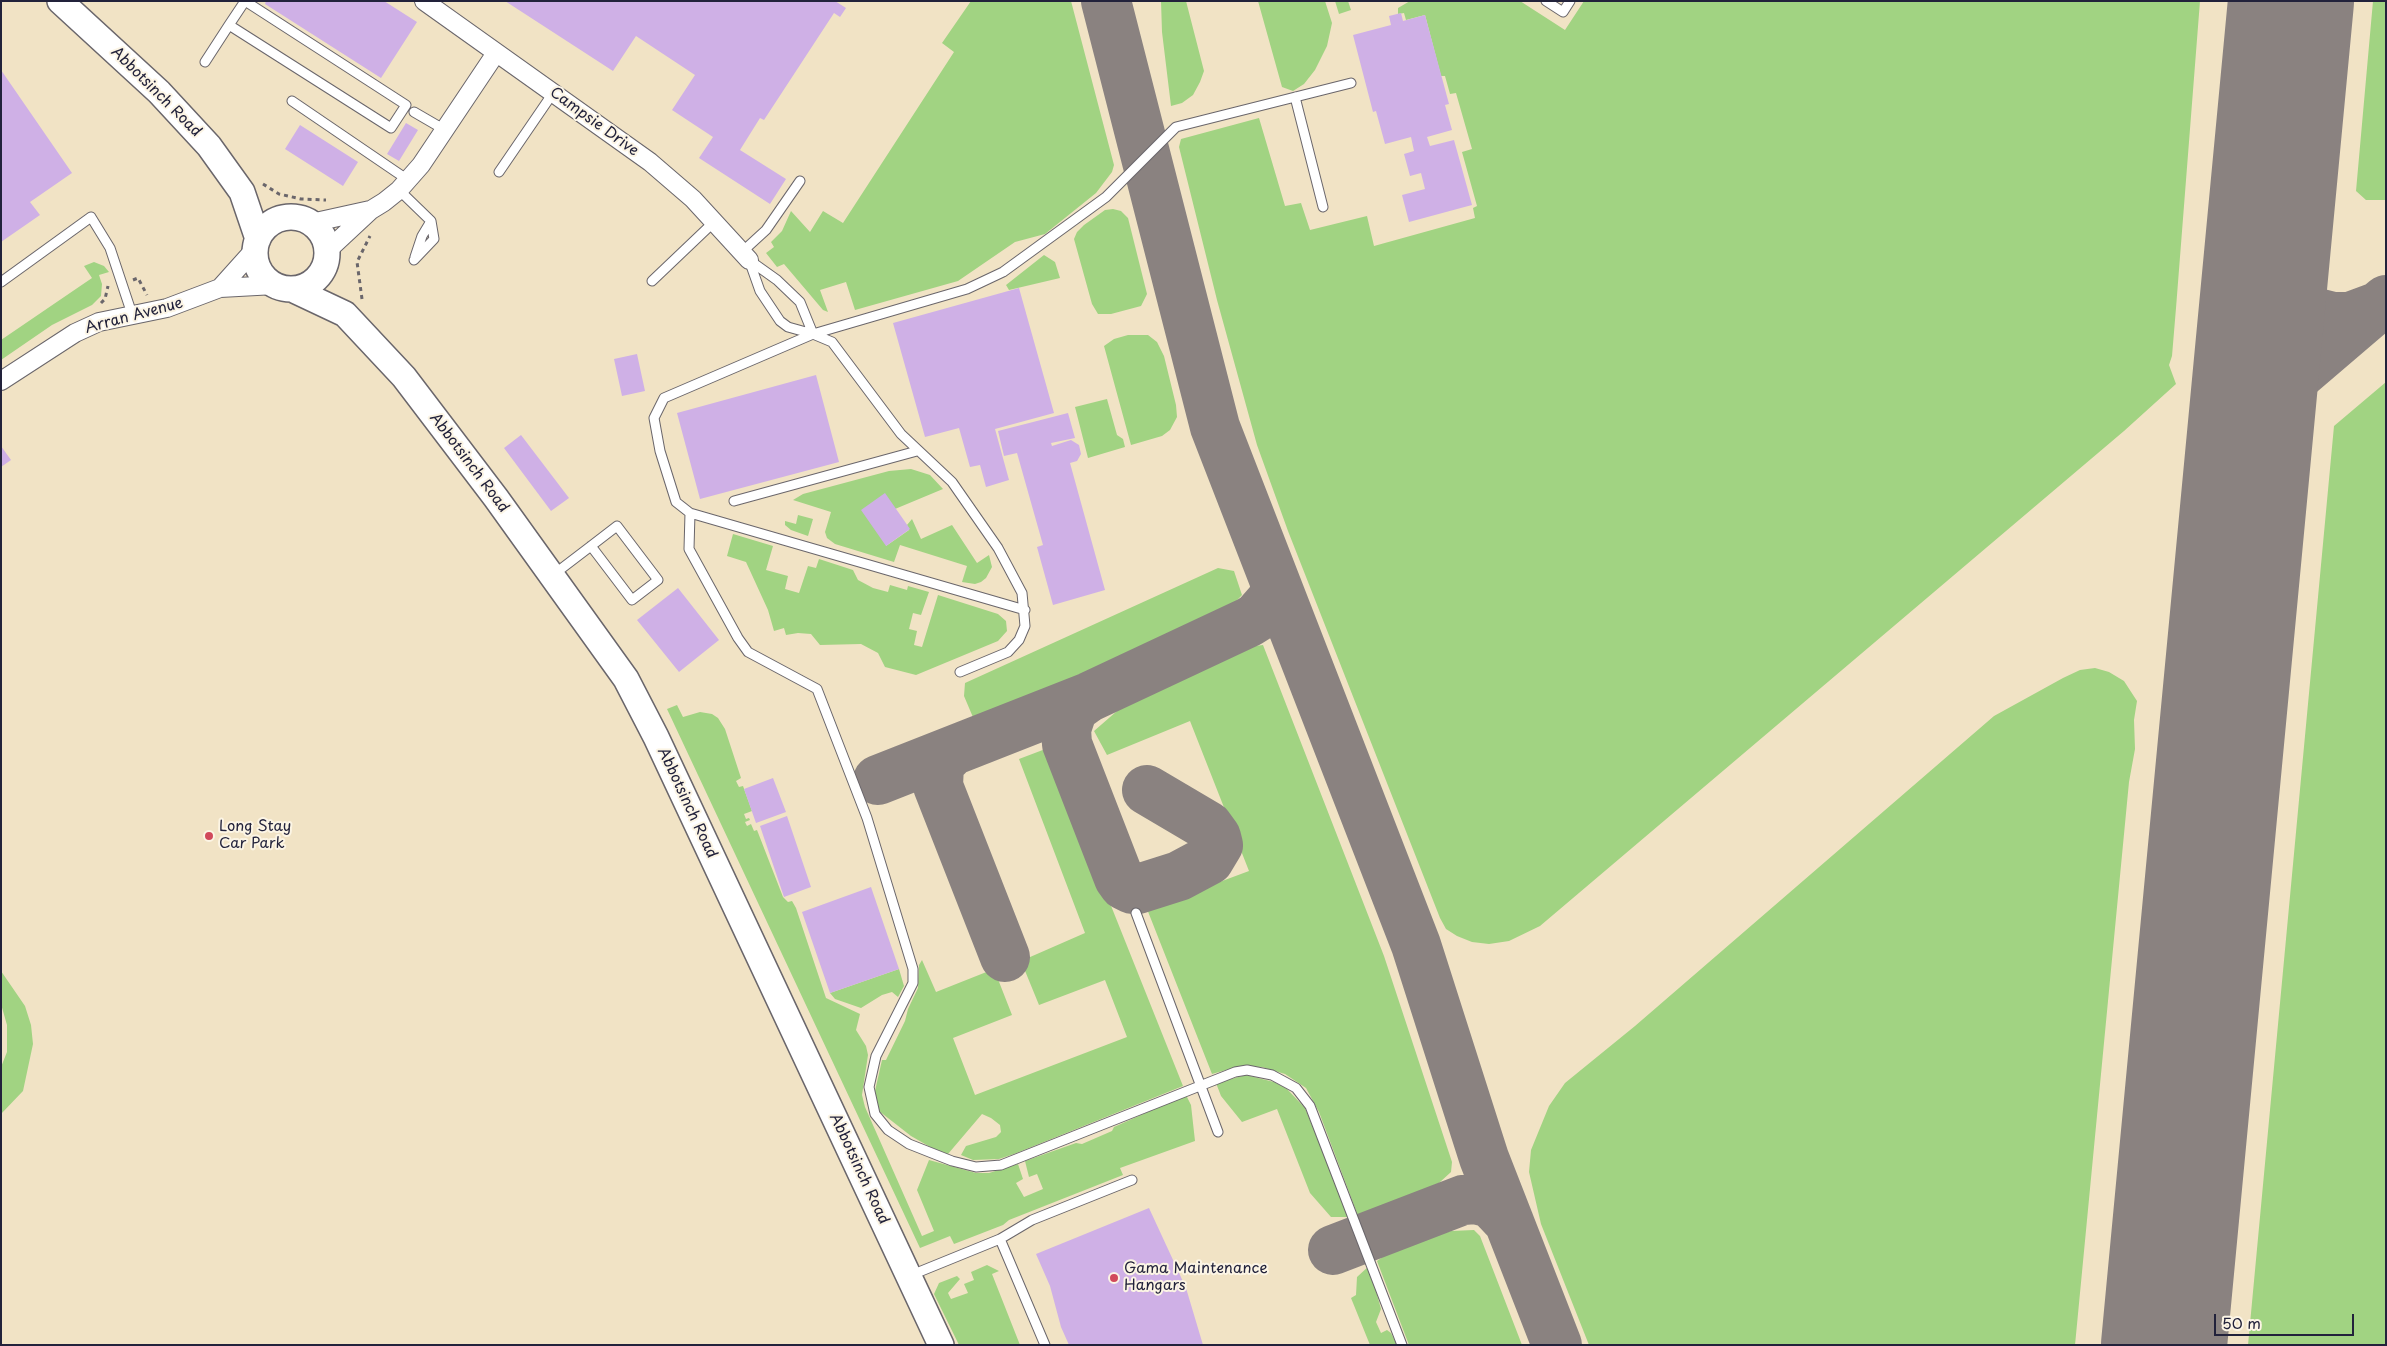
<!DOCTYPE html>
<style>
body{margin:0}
#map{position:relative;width:2387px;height:1346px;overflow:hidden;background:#f1e3c5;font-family:"Playpen Sans",sans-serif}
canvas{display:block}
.frame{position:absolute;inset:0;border:2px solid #22223b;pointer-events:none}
.scale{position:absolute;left:2214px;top:1314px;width:140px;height:22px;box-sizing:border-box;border:2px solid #22223b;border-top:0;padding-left:6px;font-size:15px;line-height:18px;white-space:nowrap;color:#22223b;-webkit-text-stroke:4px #fcf5e5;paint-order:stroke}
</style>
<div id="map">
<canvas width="2387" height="1346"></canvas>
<div class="frame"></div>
<div class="scale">50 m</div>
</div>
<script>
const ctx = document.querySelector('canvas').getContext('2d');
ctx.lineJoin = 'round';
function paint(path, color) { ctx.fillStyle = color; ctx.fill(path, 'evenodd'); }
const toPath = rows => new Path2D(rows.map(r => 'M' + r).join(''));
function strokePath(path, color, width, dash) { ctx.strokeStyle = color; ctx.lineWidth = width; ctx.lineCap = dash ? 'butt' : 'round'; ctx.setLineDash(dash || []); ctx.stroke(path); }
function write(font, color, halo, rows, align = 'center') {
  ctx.font = font + ' "Playpen Sans",sans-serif'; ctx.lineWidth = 4; ctx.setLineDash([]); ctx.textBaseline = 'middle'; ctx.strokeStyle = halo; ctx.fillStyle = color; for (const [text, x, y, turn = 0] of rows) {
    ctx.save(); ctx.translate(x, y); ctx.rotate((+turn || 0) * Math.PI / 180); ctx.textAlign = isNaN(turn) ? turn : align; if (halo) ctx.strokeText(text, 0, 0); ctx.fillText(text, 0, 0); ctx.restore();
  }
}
paint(toPath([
 [971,1,1071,1,1114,165,1112,172,1096,193,1045,234,1015,242,958,281,855,310,846,282,820,290,828,312,823,310,784,264,777,267,766,253,774,247,771,242,782,231,791,211,810,232,823,211,843,223,954,52,942,43],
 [1161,1,1186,1,1204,71,1200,82,1193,95,1182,103,1171,106,1162,32],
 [1258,1,1325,1,1332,23,1327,46,1315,70,1304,84,1293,91,1282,87],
 [1335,1,1348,1,1351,10,1339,14],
 [1410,1,1520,1,1565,30,1584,1,2200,1,2176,308,2172,356,2169,365,2176,384,2124,431,1540,926,1509,941,1489,944,1472,942,1457,936,1446,929,1440,918,1288,531,1257,445,1217,300,1179,147,1181,139,1259,118,1285,206,1301,203,1310,230,1367,216,1374,246,1475,218,1473,208,1477,206,1462,152,1472,149,1456,93,1450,94,1445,76,1441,76,1425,15,1406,20,1404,13,1398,14,1398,8],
 [2373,1,2386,1,2386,200,2366,200,2356,191],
 [1113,209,1121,211,1128,218,1147,294,1141,306,1111,314,1098,314,1092,304,1074,239,1077,232,1084,225,1105,210],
 [1044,255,1055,262,1060,278,1009,290,1006,285],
 [94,262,104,266,109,272,99,275,102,284,101,296,92,305,52,325,1,360,1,340,92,278,84,266],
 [1128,335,1148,335,1157,342,1164,356,1176,405,1177,417,1170,430,1162,436,1131,445,1104,346,1114,339],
 [2386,382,2386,1345,2248,1345,2334,426],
 [1107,399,1117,435,1123,439,1125,447,1088,458,1075,407],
 [911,469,930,475,943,489,895,509,886,546,909,530,907,525,912,519,921,539,952,525,977,563,989,555,992,567,986,578,981,582,975,584,962,582,967,566,900,545,894,562,835,544,827,538,825,532,831,512,793,500,803,494,889,471],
 [798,515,813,519,808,536,791,530,785,525,785,521,796,524],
 [733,534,773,546,766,570,788,576,785,589,799,593,808,566,816,568,819,559,853,570,858,580,873,588,888,592,890,585,907,590,908,586,929,592,921,615,913,613,909,629,917,631,914,645,922,647,938,595,998,614,1006,621,1007,631,998,641,916,675,885,667,878,653,861,644,820,645,811,634,798,633,786,635,784,628,774,631,768,610,746,562,727,556],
 [1218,568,1234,571,1242,595,1224,614,984,727,978,726,975,722,964,696,965,683],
 [1263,645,1384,956,1452,1162,1451,1172,1439,1183,1372,1212,1358,1216,1319,1112,1306,1088,1285,1074,1262,1067,1240,1066,1212,1074,1147,909,1249,871,1190,721,1107,755,1094,731,1132,698,1222,650],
 [2095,668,2109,672,2124,681,2137,701,2134,720,2135,749,2129,782,2075,1345,1589,1345,1541,1224,1529,1172,1531,1150,1549,1106,1565,1083,1635,1026,1994,716,2063,678,2080,670],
 [677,705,683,717,700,712,712,714,718,718,725,729,741,778,736,781,739,787,743,786,752,811,744,814,746,819,749,818,750,820,745,822,747,826,751,824,754,831,757,830,783,897,788,902,792,901,796,908,826,998,860,1014,856,1030,866,1046,868,1055,862,1095,865,1107,922,1236,934,1231,917,1190,929,1160,976,1173,989,1173,1018,1164,1023,1179,1016,1183,1024,1197,1043,1189,1037,1174,1029,1177,1025,1161,1076,1143,1082,1144,1112,1131,1114,1127,1186,1095,1191,1105,1195,1141,1120,1168,1123,1175,1009,1220,1003,1225,954,1244,950,1236,920,1248,667,709],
 [1048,748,1183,1086,1014,1154,999,1159,973,1160,961,1155,966,1146,996,1137,1001,1132,1000,1125,991,1118,982,1114,948,1154,932,1148,911,1136,879,1111,875,1091,882,1060,886,1060,905,1021,908,1009,918,988,919,965,922,960,936,992,994,969,1012,1015,953,1038,975,1095,1127,1037,1105,980,1039,1005,1021,961,1085,933,1019,759],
 [899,969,904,986,898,997,892,992,882,995,861,1008,835,999,830,993],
 [1,971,25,1006,31,1025,33,1044,23,1091,1,1114,1,1067,7,1052,7,1025,1,1004],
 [1246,1075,1274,1082,1287,1089,1305,1108,1349,1217,1331,1217,1310,1193,1277,1109,1242,1122,1221,1096,1216,1083],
 [1474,1230,1480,1236,1522,1345,1409,1345,1377,1261,1384,1256,1436,1235,1451,1231],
 [987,1265,999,1271,992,1274,1020,1345,959,1345,934,1294,939,1283,957,1276,960,1279,948,1293,951,1299,968,1293,964,1284,974,1280,971,1272],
 [1369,1266,1381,1309,1376,1322,1381,1333,1387,1330,1391,1333,1397,1345,1370,1345,1351,1298,1356,1295,1357,1277]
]), '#a1d382');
strokePath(toPath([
 [1106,1,1215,427,1416,945,1484,1158,1557,1345],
 [2270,231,2274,268,2293,298,2305,307,2317,313,2333,317,2350,317,2377,307],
 [2247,475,2254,437,2264,412,2283,388,2386,300],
 [1089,697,1075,707,1071,714,1066,729,1067,744,1119,878,1124,885,1132,889,1138,889,1179,876,1209,860,1218,845,1216,837,1208,826,1147,790],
 [951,752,939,764,938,786,1005,957],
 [878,780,1089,697,1249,622,1257,617,1271,601,1275,592,1275,585],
 [1333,1250,1463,1200,1475,1199,1491,1203,1509,1222]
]), '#8a8280', 50);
strokePath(toPath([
 [2164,1345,2291,1]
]), '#8a8280', 126);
paint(toPath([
 [266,1,384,1,417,22,381,78,265,4],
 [505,1,835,1,846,8,840,17,834,13,764,120,760,118,740,150,786,179,770,204,699,158,713,137,672,110,695,75,636,36,613,71],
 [1401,13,1403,21,1425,15,1449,104,1445,105,1452,130,1427,137,1430,146,1454,140,1472,205,1409,222,1402,195,1425,189,1421,173,1410,176,1404,154,1414,151,1411,137,1385,144,1376,111,1373,112,1353,35,1391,25,1389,16],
 [1,70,72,173,30,202,40,215,1,242],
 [406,123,418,130,399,161,387,154],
 [300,125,358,162,343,186,285,149],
 [1019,288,1054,413,995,429,1009,480,986,487,980,465,970,467,959,428,925,437,893,323],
 [637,354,645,391,622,396,614,359],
 [816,375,839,462,700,499,677,413],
 [1068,413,1075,438,1051,443,1052,446,1071,440,1079,445,1081,454,1077,461,1070,463,1105,590,1053,605,1037,547,1043,545,1017,453,1004,456,998,431],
 [521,435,569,498,551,511,504,448],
 [1,446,11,460,1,467],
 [885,493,910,529,886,546,861,510],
 [678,588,719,640,679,672,637,620],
 [773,778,786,812,756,823,744,789],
 [787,816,811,887,784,897,760,826],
 [871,887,899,969,830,993,802,912],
 [1149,1208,1186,1288,1203,1345,1069,1345,1061,1327,1050,1286,1036,1254]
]), '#cfb0e6');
const lane = toPath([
 [1546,1,1563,12,1570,1],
 [205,62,229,25,245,1,406,105,391,128,229,25],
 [1351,83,1176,127,1106,197,1003,272,967,289,813,334,664,398,654,418,660,451,676,502,690,513,689,549,738,638,748,652,817,689,867,818,913,969,913,983,876,1056,869,1087,875,1114,888,1130,909,1144,952,1161,976,1167,1001,1165,1235,1072,1247,1070,1272,1075,1296,1088,1310,1106,1402,1345],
 [1295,97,1323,207],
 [292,101,408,180],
 [414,112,445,130],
 [499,172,553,93],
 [399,190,431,221,434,239,414,260],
 [742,252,766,230,800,181],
 [415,257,422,236,431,221],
 [749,260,777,280,800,302,813,334,788,327,780,321,760,291,749,260],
 [652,281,715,221],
 [1,282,91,217,110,248,132,314],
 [813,334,832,342,901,434,952,482,998,548,1022,593,1025,626,1019,640,1008,652,960,672],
 [734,501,917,451],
 [690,513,1025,610],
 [553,575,591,546,617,526,658,580,632,600,591,546],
 [1136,913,1218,1132],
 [1000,1239,1045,1345],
 [909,1276,1000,1239,1032,1220,1132,1180]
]);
const street = toPath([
 [424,1,650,162,693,199,749,260],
 [311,223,370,210],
 [327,251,371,210,384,202,399,190,421,165,496,53],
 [220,288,255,249],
 [1,381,75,333,99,322,167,308,220,288,275,285]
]);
const secondary = toPath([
 [60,1,159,92,209,146,242,192,258,239],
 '255 253a36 36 0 1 1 72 0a36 36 0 1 1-72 0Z',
 [292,289,345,314,404,377,496,498,626,679,656,737,941,1345]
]);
strokePath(lane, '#6a666b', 11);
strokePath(street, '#6a666b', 20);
strokePath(secondary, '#6a666b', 28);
strokePath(toPath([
 [263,184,279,194,301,199,326,200],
 [133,280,138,278,147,295],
 [362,299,357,262,370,236],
 [101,303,105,299,108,286]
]), '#6a666b', 3, [4, 4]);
strokePath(lane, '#fff', 9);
strokePath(street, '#fff', 18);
strokePath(secondary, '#fff', 25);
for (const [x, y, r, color] of [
 [209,836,5,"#d1495b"],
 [1114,1278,5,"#d1495b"]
]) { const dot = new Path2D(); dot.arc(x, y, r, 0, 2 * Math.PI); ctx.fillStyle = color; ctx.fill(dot); strokePath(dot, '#fcf5e5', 2); }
write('15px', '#22223b', '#fcf5e5', [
 ["Abbotsinch Road",156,92,45],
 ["Campsie Drive",594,122,36],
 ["Arran Avenue",134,316,-15],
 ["Abbotsinch Road",469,463,53],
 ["Abbotsinch Road",687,803,65],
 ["Abbotsinch Road",859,1169,65]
]);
write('15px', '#22223b', '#fcf5e5', [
 ["Long Stay",219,827],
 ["Car Park",219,844],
 ["Gama Maintenance",1124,1269],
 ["Hangars",1124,1286]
], 'left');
</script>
